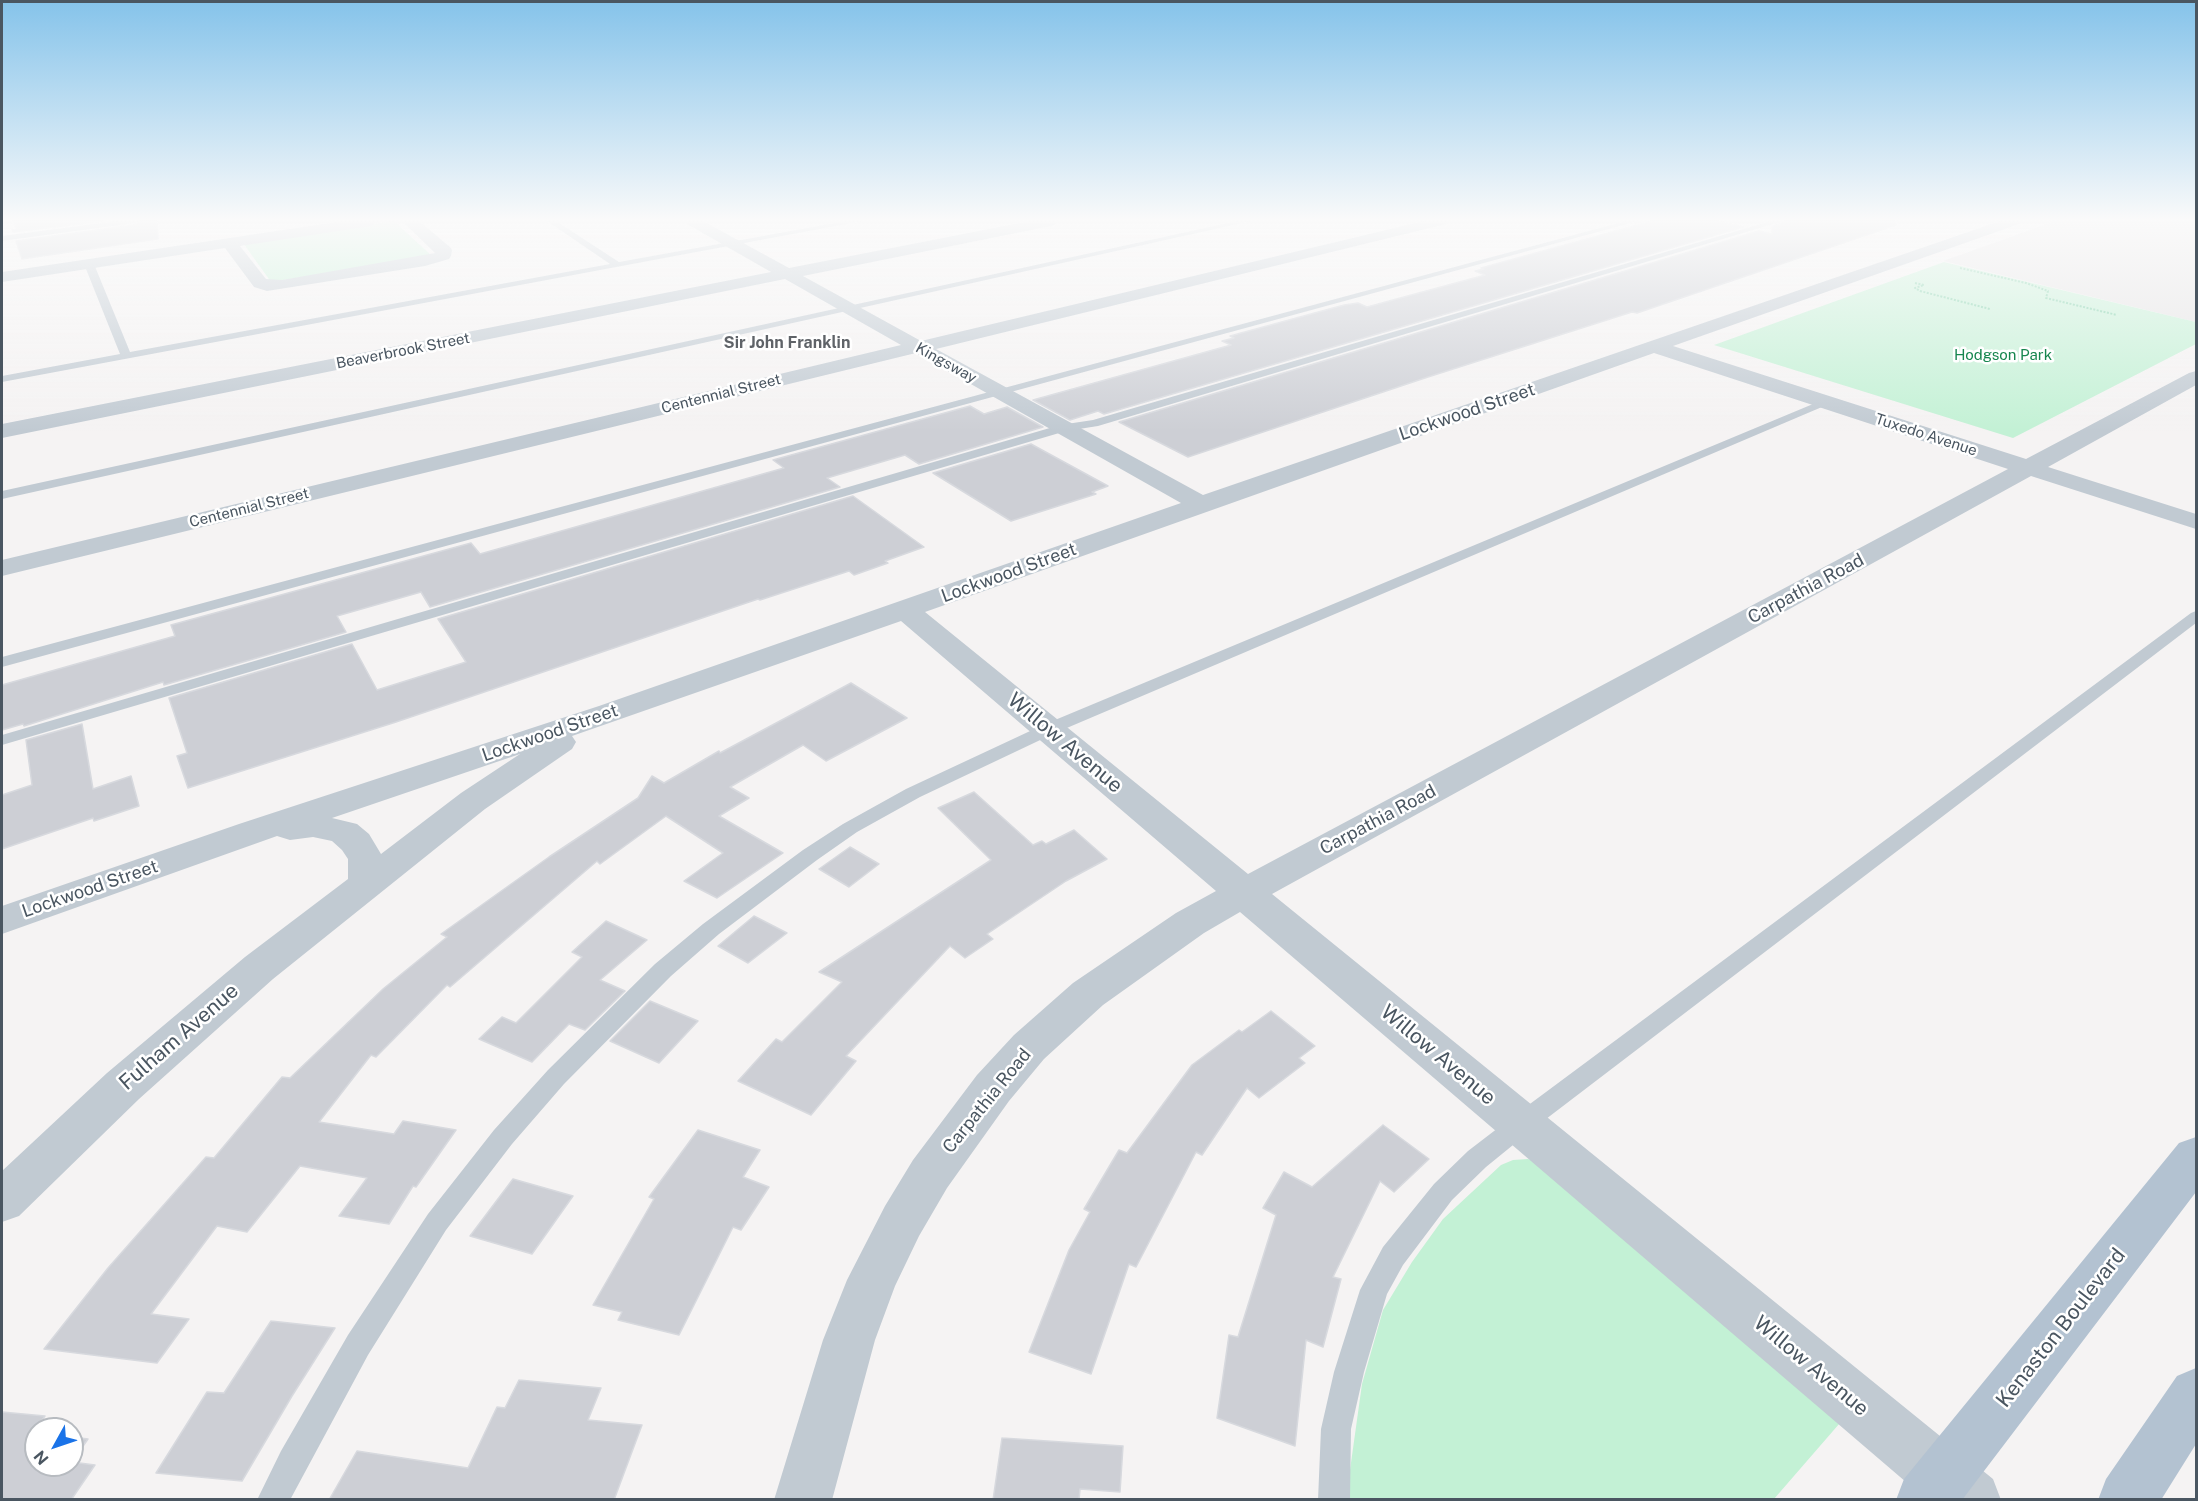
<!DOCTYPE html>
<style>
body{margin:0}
#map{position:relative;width:2198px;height:1501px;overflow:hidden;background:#f5f3f3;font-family:"Public Sans",sans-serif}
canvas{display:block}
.frame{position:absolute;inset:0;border:3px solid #4a5661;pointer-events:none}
.north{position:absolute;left:24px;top:1417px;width:60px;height:60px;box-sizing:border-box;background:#fff;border:2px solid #b7bbc0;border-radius:50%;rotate:230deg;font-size:16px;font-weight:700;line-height:24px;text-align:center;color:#4a5661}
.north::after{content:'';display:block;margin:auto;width:21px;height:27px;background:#1a73e8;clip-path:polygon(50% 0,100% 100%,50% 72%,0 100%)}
</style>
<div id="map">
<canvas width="2198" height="1501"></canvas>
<div class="frame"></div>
<div class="north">N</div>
</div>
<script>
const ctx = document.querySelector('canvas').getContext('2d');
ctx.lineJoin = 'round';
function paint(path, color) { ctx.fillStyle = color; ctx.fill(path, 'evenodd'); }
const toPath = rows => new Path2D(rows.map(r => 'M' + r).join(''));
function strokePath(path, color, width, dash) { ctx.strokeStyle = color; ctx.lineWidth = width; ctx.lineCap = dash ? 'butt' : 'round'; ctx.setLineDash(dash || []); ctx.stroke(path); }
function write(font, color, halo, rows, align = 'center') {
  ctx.font = font + ' "Public Sans",sans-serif'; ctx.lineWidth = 5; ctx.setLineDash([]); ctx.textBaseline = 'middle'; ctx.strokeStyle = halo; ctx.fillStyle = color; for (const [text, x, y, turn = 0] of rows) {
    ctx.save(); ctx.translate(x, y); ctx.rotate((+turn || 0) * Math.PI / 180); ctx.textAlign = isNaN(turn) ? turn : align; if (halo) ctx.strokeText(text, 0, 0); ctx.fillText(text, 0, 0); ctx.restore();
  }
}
paint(toPath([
 [2055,221,2196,221,2196,322,1943,261]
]), '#e6e4e5');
paint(toPath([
 [394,221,432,256,271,282,243,243],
 [1944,262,2196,322,2196,344,2013,438,1714,345],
 [1528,1159,1544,1164,1846,1416,1774,1499,1350,1500,1350,1470,1362,1384,1383,1310,1412,1262,1443,1219,1501,1165,1513,1160]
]), '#c3f1d5');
const building = toPath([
 [13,221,103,221,13,232,12,230,17,229,13,221],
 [140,221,157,221,158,239,22,259,16,241,134,225,140,221],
 [1652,221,1717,221,1743,227,1104,414,1098,411,1070,420,1033,400,1231,345,1222,341,1234,338,1230,336,1344,305,1358,303,1367,307,1485,275,1475,271,1484,269,1481,268,1652,221],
 [1785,221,1895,221,1896,225,1637,313,1632,312,1428,377,1188,457,1119,422,1759,231,1772,234,1772,227,1785,221],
 [970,406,984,414,1007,407,1043,427,919,464,905,455,827,478,840,487,430,607,421,592,337,616,346,632,164,685,163,682,24,726,23,724,2,730,2,685,175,636,171,625,471,543,480,554,784,468,773,460,970,406],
 [1031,444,1108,486,1092,492,1096,494,1011,521,933,473,1031,444],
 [853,496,924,547,885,561,888,563,854,575,849,571,760,600,758,599,396,722,188,788,177,756,187,753,169,698,352,644,377,690,466,662,438,619,853,496],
 [851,683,907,718,826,761,803,745,730,787,749,798,719,816,783,853,717,898,684,881,723,853,666,816,600,864,597,861,450,987,447,985,376,1057,371,1055,319,1122,394,1134,403,1121,456,1130,416,1187,413,1186,389,1224,339,1216,367,1178,300,1166,247,1232,217,1226,151,1314,189,1319,157,1363,44,1349,108,1268,206,1157,214,1158,282,1077,290,1078,383,989,447,937,441,934,549,857,638,798,652,776,664,783,719,751,720,753,851,683],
 [82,724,93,789,131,776,139,806,94,821,93,818,2,849,2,795,32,785,26,740,82,724],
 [974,792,1033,845,1042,841,1046,844,1074,830,1107,859,1066,881,987,934,993,939,965,958,950,946,846,1056,856,1061,811,1115,738,1081,776,1039,782,1042,842,982,819,972,991,860,938,808,974,792],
 [850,847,879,864,849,887,819,869,850,847],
 [754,916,787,933,748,963,718,946,754,916],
 [606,921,647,940,600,980,625,991,585,1030,569,1024,532,1062,479,1039,502,1017,516,1023,582,957,572,952,606,921],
 [650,1001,698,1021,659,1063,610,1041,650,1001],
 [1271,1011,1315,1046,1299,1058,1305,1063,1259,1098,1247,1088,1202,1155,1196,1152,1136,1267,1129,1264,1091,1374,1029,1352,1069,1250,1090,1212,1084,1209,1119,1150,1127,1153,1192,1065,1239,1030,1242,1032,1271,1011],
 [1383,1125,1429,1159,1394,1192,1380,1181,1333,1277,1341,1279,1323,1347,1306,1340,1295,1446,1217,1418,1229,1335,1238,1337,1276,1215,1263,1208,1284,1172,1312,1187,1383,1125],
 [698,1130,760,1150,743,1177,769,1187,741,1230,733,1227,679,1335,618,1320,622,1312,593,1305,654,1199,649,1197,698,1130],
 [513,1179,573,1196,532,1254,470,1236,513,1179],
 [271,1321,335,1328,292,1396,242,1481,156,1473,207,1392,224,1393,271,1321],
 [519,1380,601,1388,588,1420,642,1425,614,1500,329,1500,357,1451,468,1468,497,1407,505,1408,519,1380],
 [2,1412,45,1416,33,1433,36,1433,36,1465,72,1465,72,1462,95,1465,71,1500,2,1500,2,1412],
 [72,1437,88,1439,72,1462,72,1437],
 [1002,1438,1123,1446,1120,1492,1080,1489,1079,1500,993,1500,1002,1438]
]);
paint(building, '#cdcfd5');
strokePath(building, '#d7d9de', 1.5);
strokePath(toPath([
 [1960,268,2026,283,2048,291,2046,298,2117,315],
 [1915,283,1924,285,1915,288,1920,291,1990,309]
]), '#7ad0a6', 2, [2, 1.5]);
paint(toPath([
 [118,221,138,221,134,223,2,241,2,236,118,221],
 [547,221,556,221,619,262,846,221,862,221,2,382,2,376,120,354,84,264,86,262,94,264,130,352,610,264,547,221],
 [1237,221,1251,221,2,499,2,491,1237,221],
 [1626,221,1638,221,2,667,2,657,1626,221],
 [1771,221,1783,221,1098,426,1066,431,2,745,2,735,1060,425,1093,420,1771,221],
 [1825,399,1831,402,1829,404,1055,733,920,797,857,832,817,860,719,934,671,976,564,1084,512,1144,446,1230,368,1355,290,1500,257,1500,281,1451,348,1335,428,1214,494,1130,548,1070,655,964,703,924,803,850,843,824,906,789,1043,725,1825,399],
 [2196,611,2196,623,1529,1132,1486,1167,1452,1200,1403,1265,1387,1294,1364,1372,1351,1429,1350,1500,1318,1500,1321,1429,1334,1372,1360,1290,1383,1247,1434,1184,1468,1151,1511,1118,2191,613,2196,611]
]), '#c1cad2');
paint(toPath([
 [343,221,379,221,371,226,240,246,266,279,282,280,435,253,402,221,419,221,450,247,452,250,451,256,449,259,425,266,267,291,254,287,225,248,2,282,2,272,343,221],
 [685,221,703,221,789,268,1030,221,1058,221,1056,224,1051,226,803,276,921,341,1424,221,1448,221,1446,224,936,349,1203,495,2000,221,2022,221,2019,224,1673,346,2026,459,2189,373,2196,371,2196,385,2048,467,2196,514,2196,529,2031,476,1272,894,1993,1479,2001,1500,1927,1500,1240,912,1204,933,1103,1005,1044,1059,1009,1101,947,1188,919,1236,895,1286,875,1340,832,1500,774,1500,823,1340,847,1280,885,1206,913,1160,977,1075,1014,1035,1073,983,1176,913,1216,891,901,621,572,736,576,742,572,749,485,809,273,979,139,1099,19,1216,2,1222,2,1171,107,1073,245,957,348,879,348,859,342,850,332,841,313,837,290,840,277,836,2,934,2,906,239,824,599,706,1181,503,916,353,2,576,2,560,901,345,785,279,2,438,2,424,771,272,687,224,685,221],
 [1654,353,2008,469,1248,874,925,612,1654,353],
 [520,754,461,793,381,854,369,834,357,824,332,818,520,754]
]), '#c1cad2');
paint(toPath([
 [2196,1137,2196,1192,1962,1500,1896,1500,1904,1479,2179,1143,2196,1137],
 [2196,1368,2196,1444,2161,1500,2098,1500,2106,1479,2177,1376,2196,1368]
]), '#b3c2d1');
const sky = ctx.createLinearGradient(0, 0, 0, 431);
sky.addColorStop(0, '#85c3ea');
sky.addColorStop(0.51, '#fafafa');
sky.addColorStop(1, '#fafafa00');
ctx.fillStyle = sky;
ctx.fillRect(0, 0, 2198, 431);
write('15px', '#4a5661', '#fff', [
 ["Beaverbrook Street",403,351,-11],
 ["Kingsway",946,363,29],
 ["Centennial Street",721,394,-14],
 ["Tuxedo Avenue",1926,435,18],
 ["Centennial Street",249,508,-14]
]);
write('15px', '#17864f', '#fff', [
 ["Hodgson Park",2003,355]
]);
write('bold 16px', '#5f6368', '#fff', [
 ["Sir John Franklin",787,343]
]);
write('18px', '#4a5661', '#fff', [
 ["Lockwood Street",1467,412,-19],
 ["Lockwood Street",1009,573,-20],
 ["Carpathia Road",1806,589,-28],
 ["Lockwood Street",550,733,-19],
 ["Carpathia Road",1378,820,-28],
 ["Lockwood Street",90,889,-19],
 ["Carpathia Road",987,1101,-51]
]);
write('21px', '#4a5661', '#fff', [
 ["Willow Avenue",1065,743,40],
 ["Fulham Avenue",179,1037,-41],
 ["Willow Avenue",1438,1055,40],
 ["Kenaston Boulevard",2061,1328,-52],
 ["Willow Avenue",1811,1366,40]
]);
</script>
